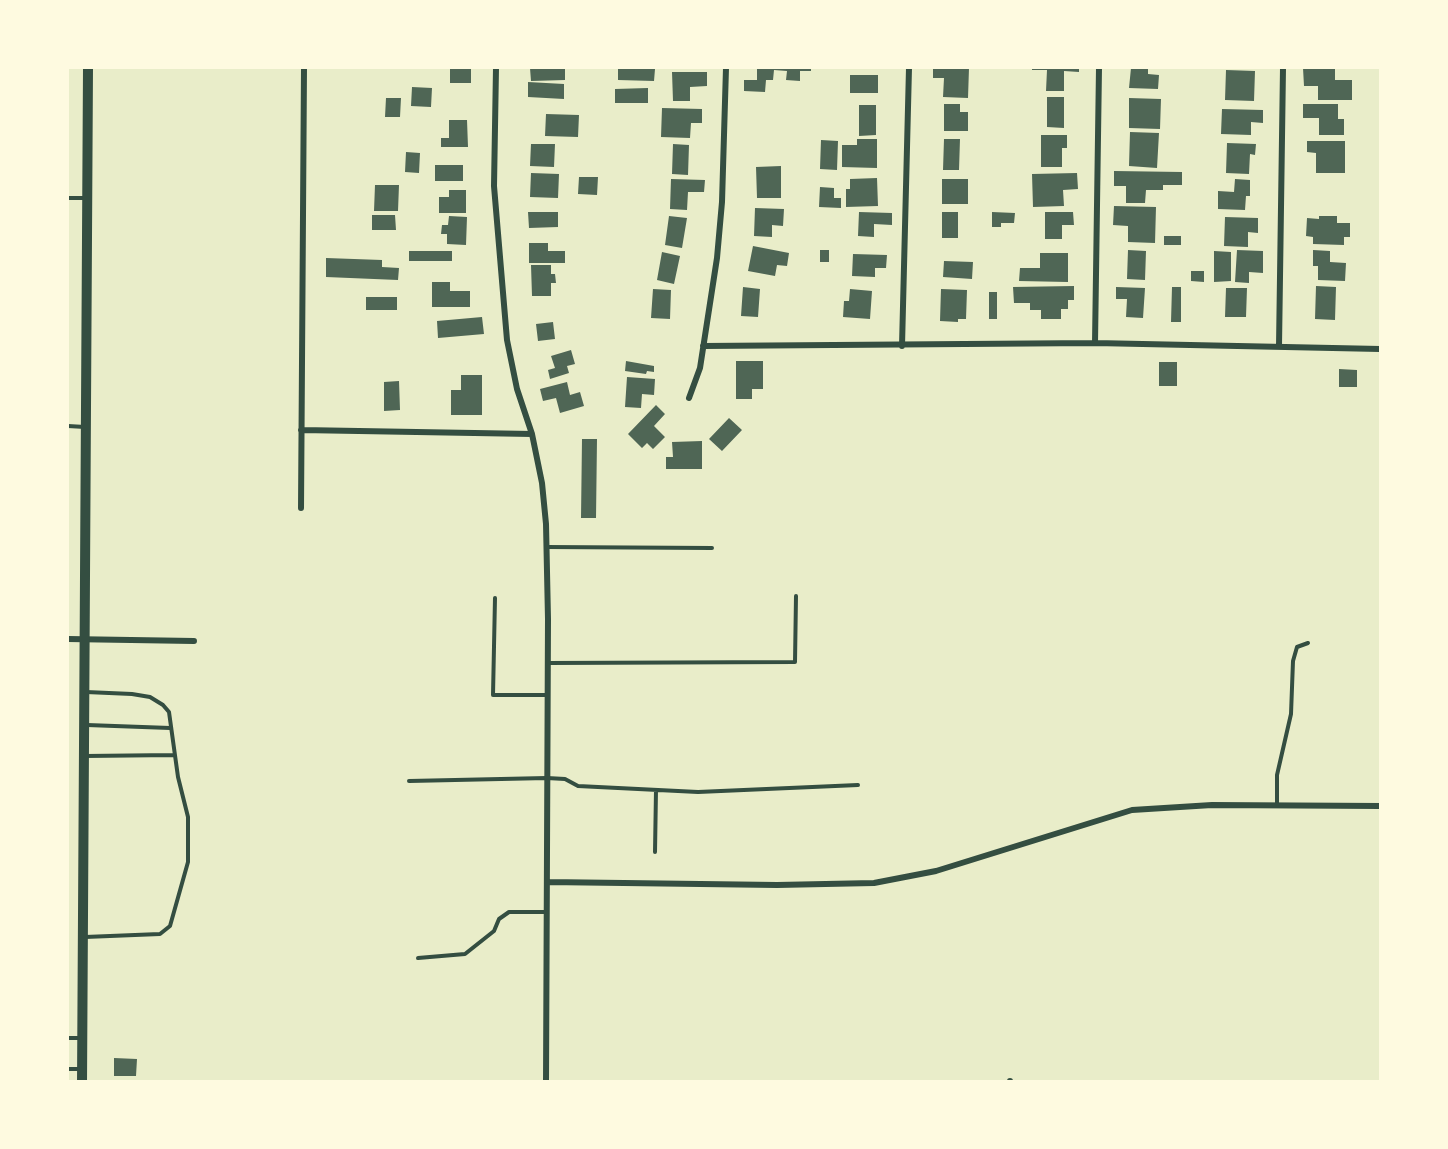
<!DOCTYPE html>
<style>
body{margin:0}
#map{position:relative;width:1448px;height:1149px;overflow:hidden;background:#e9edc9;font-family:"Titillium Web",sans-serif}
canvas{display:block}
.frame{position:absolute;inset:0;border:69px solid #fefae0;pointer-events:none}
</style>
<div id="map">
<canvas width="1448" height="1149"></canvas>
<div class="frame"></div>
</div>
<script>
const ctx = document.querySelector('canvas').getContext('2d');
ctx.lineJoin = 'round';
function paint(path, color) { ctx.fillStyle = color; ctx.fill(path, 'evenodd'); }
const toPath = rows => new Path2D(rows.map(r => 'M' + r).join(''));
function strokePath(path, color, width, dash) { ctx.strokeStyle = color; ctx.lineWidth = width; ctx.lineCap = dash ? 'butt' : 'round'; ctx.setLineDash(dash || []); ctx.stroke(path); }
paint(toPath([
 [450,68,471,68,471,83,450,83],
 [530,68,565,68,565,80,531,81],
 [618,68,655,69,654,81,618,80],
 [757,68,811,68,811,71,800,71,800,81,786,80,787,71,774,70,773,80,766,80,765,92,744,91,744,80,757,80],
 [933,68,969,68,968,98,943,97,944,78,933,78],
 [1032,68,1079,68,1079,72,1064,71,1064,91,1046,91,1047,70,1032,70],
 [1131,68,1148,68,1148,74,1159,75,1158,89,1129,88],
 [1303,68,1335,68,1335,80,1352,80,1352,100,1318,100,1318,86,1304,86],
 [1226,70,1255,71,1254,101,1225,100],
 [672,72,707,72,707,86,690,87,690,101,673,101],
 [850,75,878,75,878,93,850,93],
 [528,82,564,84,564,99,528,97],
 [412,87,432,88,431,107,411,106],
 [648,88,648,103,615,103,615,89],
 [1047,97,1064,97,1064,128,1047,127],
 [386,98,401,98,400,117,385,117],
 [1129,98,1161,99,1160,129,1129,128],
 [944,104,960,104,960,112,968,112,968,131,944,131],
 [1303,104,1338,104,1338,119,1344,119,1344,135,1319,135,1319,118,1303,118],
 [859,105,876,105,876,135,859,136],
 [662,108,702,109,702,123,691,123,690,138,661,137],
 [1222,109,1263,110,1263,123,1251,122,1251,135,1221,134],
 [546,114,579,115,578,137,545,136],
 [449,120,467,120,468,147,441,147,441,138,449,138],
 [1130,132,1159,133,1157,168,1129,166],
 [1041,135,1067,135,1067,148,1062,148,1062,167,1041,167],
 [857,139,877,139,877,168,842,167,842,145,857,145],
 [944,139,960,139,959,170,943,170],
 [821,140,838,141,837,170,820,169],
 [1307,141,1345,141,1345,173,1316,173,1316,153,1307,152],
 [1227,143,1256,144,1255,155,1250,154,1249,174,1226,173],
 [531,144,555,144,554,167,530,166],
 [673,144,689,145,688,175,672,174],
 [406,152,420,153,419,173,405,172],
 [435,165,463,165,463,181,435,181],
 [781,166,781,198,757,198,756,167],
 [1114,171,1182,172,1182,185,1163,185,1163,190,1146,190,1145,203,1126,203,1126,186,1114,186],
 [531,173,559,174,558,198,530,197],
 [1077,173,1078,189,1063,190,1064,206,1033,207,1032,174],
 [579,177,598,177,597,195,578,194],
 [877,178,878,206,846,207,846,189,850,189,850,179],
 [671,179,705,180,704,192,688,192,687,210,670,209],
 [942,179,968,179,968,204,942,204],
 [1235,179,1250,180,1250,196,1246,196,1245,210,1218,209,1218,191,1234,192],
 [375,185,399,185,398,211,374,211],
 [820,187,834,188,834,198,841,198,841,208,819,207],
 [449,190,466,190,466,213,439,213,439,197,449,197],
 [1114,206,1156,207,1155,243,1128,242,1128,226,1113,225],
 [755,208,784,209,783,226,772,225,772,237,754,236],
 [528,212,558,212,558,227,529,228],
 [859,212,892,213,892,225,874,224,874,237,858,236],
 [942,212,958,212,958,238,942,238],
 [992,212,1015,213,1014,223,1001,223,1001,227,992,227],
 [1045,212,1073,212,1074,225,1062,225,1062,239,1045,239],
 [372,215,395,215,396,230,372,230],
 [449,216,467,217,466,245,447,244,447,234,441,234,442,225,448,225],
 [669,216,687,218,682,248,665,245],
 [1319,216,1337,216,1337,223,1350,223,1350,237,1344,237,1344,245,1313,244,1313,237,1306,236,1307,218,1319,219],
 [1225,217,1258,218,1258,233,1248,232,1248,247,1224,246],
 [1164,236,1181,236,1181,245,1164,245],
 [529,243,548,243,548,251,565,251,565,263,529,263],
 [753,246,789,253,787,266,777,265,775,276,748,271],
 [820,250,829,250,829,262,820,262],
 [1128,250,1146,251,1145,280,1127,279],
 [1237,250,1263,251,1263,273,1249,272,1249,283,1235,282],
 [1313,250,1330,251,1330,262,1346,263,1345,281,1318,280,1318,266,1313,266],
 [409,251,452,251,452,261,409,261],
 [1214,251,1231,252,1231,281,1214,282],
 [662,252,680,256,674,284,657,280],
 [1040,253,1068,253,1068,282,1019,281,1020,268,1040,268],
 [853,254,887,255,886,268,875,268,875,277,852,276],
 [326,258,382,260,382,267,399,268,398,280,326,277],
 [944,261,973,262,972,279,943,277],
 [531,265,551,265,551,274,555,274,556,283,551,283,551,296,532,296],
 [1191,271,1204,271,1204,282,1191,281],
 [432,282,450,282,450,291,470,291,470,307,432,307],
 [1074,286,1074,300,1068,300,1068,309,1061,309,1061,319,1041,319,1041,310,1030,310,1030,303,1014,303,1013,287],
 [1316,286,1336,287,1335,320,1315,319],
 [743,287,760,289,758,317,741,316],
 [1116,287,1145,288,1143,318,1126,317,1127,299,1116,299],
 [1172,287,1181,287,1181,322,1171,322],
 [1226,288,1247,288,1246,317,1225,317],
 [653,289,671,290,670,319,651,318],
 [850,289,872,291,870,319,843,317,844,301,849,301],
 [941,289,967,290,966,319,958,319,958,322,940,321],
 [989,292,997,292,997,319,989,319],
 [366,297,397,297,397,310,366,310],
 [482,317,484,334,438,338,437,321],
 [553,322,555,339,538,341,536,324],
 [571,350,575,364,567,366,569,373,550,379,548,370,555,368,551,356],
 [626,361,654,366,654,372,647,371,646,374,625,371],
 [736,361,763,361,763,389,752,389,752,399,736,399],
 [1159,362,1177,362,1177,386,1159,386],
 [1339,369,1357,370,1357,387,1339,387],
 [461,375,482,375,482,415,451,415,451,390,461,390],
 [627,377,655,379,654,395,642,394,641,408,625,407],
 [399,381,400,410,384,411,384,382],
 [567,382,570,395,580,392,584,406,560,413,556,398,543,401,540,389],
 [656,405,665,414,654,426,665,437,653,449,647,443,642,448,628,434],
 [729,418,742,430,722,451,709,439],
 [582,439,597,439,596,518,581,518],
 [702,441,702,469,666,469,666,457,673,457,672,442],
 [114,1058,137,1059,136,1076,114,1076]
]), '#4f6655');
strokePath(toPath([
 [68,198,86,198],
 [68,426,85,427],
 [546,547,712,548],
 [495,598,493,695,548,695],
 [548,663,795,662,796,596],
 [87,725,170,728],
 [85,756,174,755],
 [409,781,547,778,565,779,578,786,698,792,858,785],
 [1277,805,1277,775,1291,714,1293,661,1297,647,1308,643],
 [655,852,656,790],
 [85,937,160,934,170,926,188,862,188,817,178,777,169,712,163,705,150,697,132,694,86,692],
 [418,958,465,954,494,931,499,919,509,912,547,912],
 [68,1038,81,1038],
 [68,1069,82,1069]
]), '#344e41', 4);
strokePath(toPath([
 [496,68,494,186,507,340,517,389,532,434,542,483,546,524,548,619,546,1082],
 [1095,343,1099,68],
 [703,346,1095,343,1380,349],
 [902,346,909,68],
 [1279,346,1283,68],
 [689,398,700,368,717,258,722,202,726,68],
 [301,430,532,434],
 [301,508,304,68],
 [68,639,194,641],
 [547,882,777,885,874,883,936,871,1132,810,1212,805,1380,806],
 [1010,1082,1010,1081]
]), '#344e41', 6);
strokePath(toPath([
 [82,1082,88,68]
]), '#344e41', 10);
</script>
